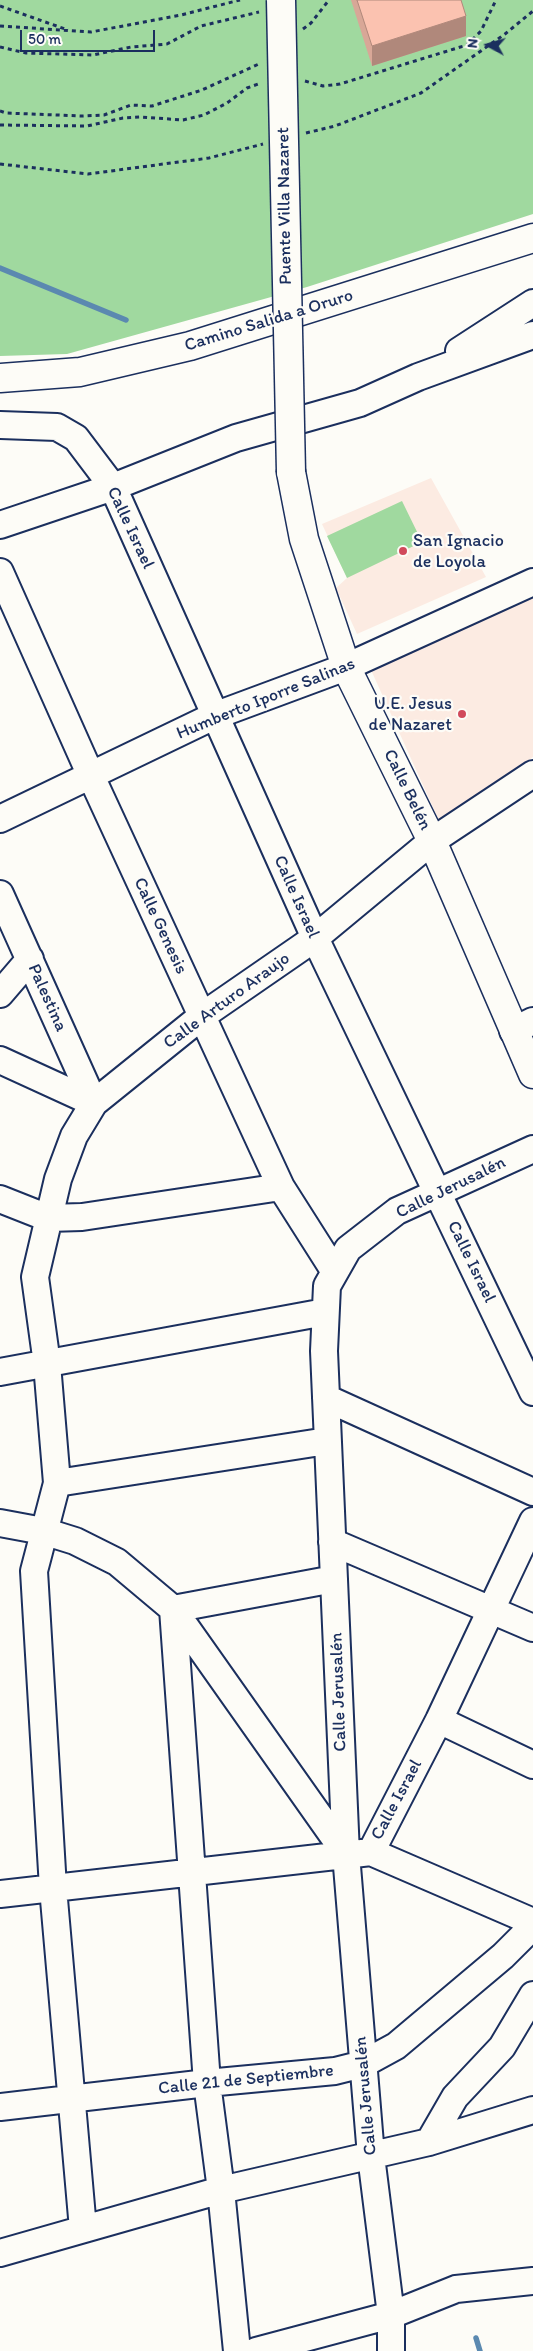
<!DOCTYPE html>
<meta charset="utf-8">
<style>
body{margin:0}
#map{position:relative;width:533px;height:2351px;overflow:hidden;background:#fdfcf7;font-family:Itim,sans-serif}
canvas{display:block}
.north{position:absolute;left:463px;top:20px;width:50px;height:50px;-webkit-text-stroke:4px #fdfcf7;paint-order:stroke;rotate:276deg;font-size:14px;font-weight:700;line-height:20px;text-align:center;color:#1b2f5e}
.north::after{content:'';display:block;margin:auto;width:18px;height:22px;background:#1b2f5e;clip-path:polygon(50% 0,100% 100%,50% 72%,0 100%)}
.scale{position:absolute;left:20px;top:30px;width:135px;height:22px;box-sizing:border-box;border:2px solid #1b2f5e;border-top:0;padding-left:6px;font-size:15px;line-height:18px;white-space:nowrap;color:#1b2f5e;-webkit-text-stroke:4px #fdfcf7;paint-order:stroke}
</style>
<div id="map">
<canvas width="533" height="2351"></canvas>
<div class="north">N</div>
<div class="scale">50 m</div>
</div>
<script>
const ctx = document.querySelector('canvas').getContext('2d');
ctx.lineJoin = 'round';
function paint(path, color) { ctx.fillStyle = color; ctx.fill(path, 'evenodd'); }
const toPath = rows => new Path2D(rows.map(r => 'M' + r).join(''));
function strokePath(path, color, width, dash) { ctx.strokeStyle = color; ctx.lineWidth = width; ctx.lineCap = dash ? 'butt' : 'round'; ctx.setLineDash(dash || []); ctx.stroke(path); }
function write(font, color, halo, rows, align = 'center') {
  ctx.font = font + ' Itim,sans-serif'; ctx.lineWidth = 4.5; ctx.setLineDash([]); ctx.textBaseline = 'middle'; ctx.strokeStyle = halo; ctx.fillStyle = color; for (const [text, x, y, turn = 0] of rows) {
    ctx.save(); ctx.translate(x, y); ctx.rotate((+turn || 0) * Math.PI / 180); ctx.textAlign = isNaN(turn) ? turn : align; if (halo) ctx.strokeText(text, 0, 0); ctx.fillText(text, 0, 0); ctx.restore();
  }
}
paint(toPath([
 [431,478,486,577,357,634,336,588,347,578,322,524],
 [533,596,533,757,441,825,371,670]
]), '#fcebe2');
paint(toPath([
 [0,0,533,0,533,214,307,287,67,354,0,356],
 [402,501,422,542,347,578,327,536]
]), '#a0d99f');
strokePath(toPath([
 [0,268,126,320],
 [476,2338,480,2351]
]), '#5b89b0', 5.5);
const minor = toPath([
 [459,351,533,303],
 [0,425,57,427,76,438,113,487,315,938,533,1392],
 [0,525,113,487,236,438,360,403,418,377,533,335],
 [0,572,91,776,281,1187,335,1272],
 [0,819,214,716,346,667,533,582],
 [0,894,94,1103],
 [0,994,30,959],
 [513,1031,533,1021],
 [0,1060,94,1103],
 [0,1199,48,1218,82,1217,281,1187],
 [0,1372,325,1312],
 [326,1398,533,1492],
 [57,1483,327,1441],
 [0,1523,43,1531,75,1541,117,1562,173,1609,346,1854],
 [332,1542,533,1628],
 [439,1720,533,1765],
 [371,1852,533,1922],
 [0,1894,371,1852,439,1720,533,1521],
 [0,2107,207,2083,335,2071,363,2064,396,2046,503,1956,533,1926],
 [429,2142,455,2097,502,2047,533,1995],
 [83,2229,53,1888,34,1571,57,1483,47,1364,35,1277,58,1179,74,1136,94,1103,202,1016,315,938,432,841,533,774],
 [0,2253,221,2190,429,2142,533,2110],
 [237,2351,221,2190,207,2083,173,1609,334,1579],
 [256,2351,391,2315,456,2289,533,2281],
 [391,2351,391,2315,371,2156,346,1854,324,1351,327,1286,348,1249,397,1211,533,1149]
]);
const major = toPath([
 [291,472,304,539,346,667,432,841,533,1074]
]);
const highway = toPath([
 [0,378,80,372,190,346,533,238]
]);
strokePath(minor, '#1b2f5e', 30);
strokePath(major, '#1b2f5e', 31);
strokePath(highway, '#1b2f5e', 31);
strokePath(toPath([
 [0,6,68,30],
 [0,26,91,32,181,15,240,0],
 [303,29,311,23,329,0],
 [0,47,26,53,93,55,131,47,167,44,201,26,259,12],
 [305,81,323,86,340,84,467,45,481,31,496,0],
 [0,111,6,113,82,116,104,115,131,105,152,106,202,90,261,63],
 [0,125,87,126,123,118,141,117,183,120,204,115,227,103,247,88,261,83],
 [306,133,335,126,421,93,505,34,533,11],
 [0,164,88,174,209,158,263,144]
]), '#1b2f5e', 3, [4, 4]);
strokePath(minor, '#fdfcf7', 26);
strokePath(major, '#fdfcf7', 28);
strokePath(highway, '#fdfcf7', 28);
const majorBridge = toPath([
 [281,0,291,472]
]);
strokePath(majorBridge, '#1b2f5e', 31, []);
strokePath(majorBridge, '#fdfcf7', 28);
paint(toPath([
 [351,0,461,0,466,36,372,66]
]), '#d8a797');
paint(toPath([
 [466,16,466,36,372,66,372,46]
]), '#b0887b');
const building = toPath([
 [357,0,461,0,466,16,372,46,357,0]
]);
paint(building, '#fbc2b0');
strokePath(building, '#b0887b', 1);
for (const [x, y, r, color] of [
 [403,551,5,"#d1495b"],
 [462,714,5,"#d1495b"]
]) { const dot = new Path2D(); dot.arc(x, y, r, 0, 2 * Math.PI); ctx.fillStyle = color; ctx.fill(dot); strokePath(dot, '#fdfcf7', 2); }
write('18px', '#1b2f5e', '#fdfcf7', [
 ["Puente Villa Nazaret",285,206,-91],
 ["Camino Salida a Oruro",269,321,-17],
 ["Calle Israel",130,528,65],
 ["Humberto Iporre Salinas",266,699,-22],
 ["Calle Belén",407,790,64],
 ["Calle Israel",296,897,66],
 ["Calle Genesis",160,926,65],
 ["Palestina",47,998,66],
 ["Calle Arturo Araujo",227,1001,-36],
 ["Calle Jerusalén",451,1188,-26],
 ["Calle Israel",471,1262,64],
 ["Calle Jerusalén",339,1692,-92],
 ["Calle Israel",397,1800,-62],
 ["Calle 21 de Septiembre",246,2080,-6],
 ["Calle Jerusalén",366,2096,-95]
]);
write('18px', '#1b2f5e', '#fdfcf7', [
 ["San Ignacio",413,541],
 ["de Loyola",413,562],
 ["U.E. Jesus",452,704,"right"],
 ["de Nazaret",452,725,"right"]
], 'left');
</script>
